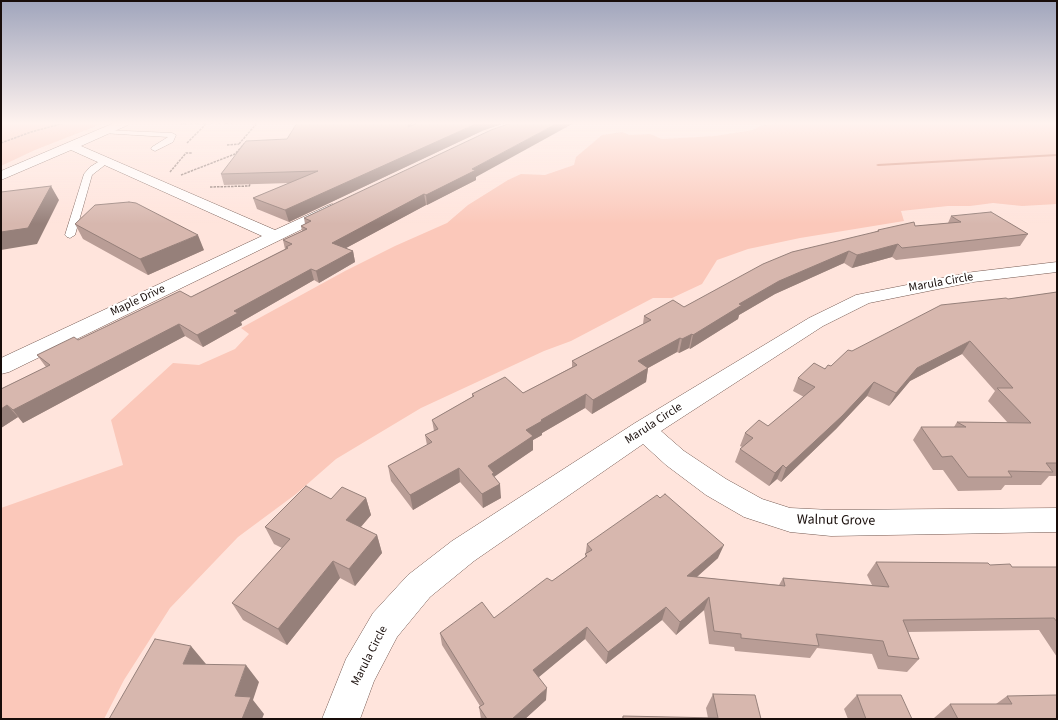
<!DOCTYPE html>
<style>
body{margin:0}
#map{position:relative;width:1058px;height:720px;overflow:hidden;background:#ffe4dc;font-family:"Source Sans 3",sans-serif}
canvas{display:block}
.frame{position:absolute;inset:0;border:2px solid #180d0a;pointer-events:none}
</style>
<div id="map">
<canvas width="1058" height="720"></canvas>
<div class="frame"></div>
</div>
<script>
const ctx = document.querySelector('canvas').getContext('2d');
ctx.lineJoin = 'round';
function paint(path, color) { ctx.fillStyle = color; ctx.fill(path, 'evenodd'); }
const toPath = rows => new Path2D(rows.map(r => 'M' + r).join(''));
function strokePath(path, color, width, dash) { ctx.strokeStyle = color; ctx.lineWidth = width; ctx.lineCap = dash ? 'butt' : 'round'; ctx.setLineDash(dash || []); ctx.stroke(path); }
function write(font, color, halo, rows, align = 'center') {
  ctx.font = font + ' "Source Sans 3",sans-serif'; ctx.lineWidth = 4; ctx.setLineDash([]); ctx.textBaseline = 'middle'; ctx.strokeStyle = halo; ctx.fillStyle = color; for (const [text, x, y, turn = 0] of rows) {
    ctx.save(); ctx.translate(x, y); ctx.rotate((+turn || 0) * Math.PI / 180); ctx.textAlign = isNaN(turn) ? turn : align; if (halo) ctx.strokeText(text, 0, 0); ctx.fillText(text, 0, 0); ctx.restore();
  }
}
paint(toPath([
 [1,123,104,123,35,150,1,166],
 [778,123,1057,123,1057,204,1022,206,993,203,970,206,948,206,901,211,904,221,800,238,748,249,717,260,702,284,672,298,653,298,571,341,544,351,421,408,336,459,296,494,238,537,170,608,124,680,104,719,1,719,1,508,123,465,111,420,173,363,199,365,235,349,249,334,241,328,345,271,395,246,447,223,468,205,508,180,521,174,545,175,574,165,576,157,602,135,622,132,630,135,650,134,662,139,715,136,753,130,760,126]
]), '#fbc8ba');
paint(toPath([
 [1057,154,1057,156,878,166,876,165,878,164,1057,154]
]), '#d58f7b');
const lane = toPath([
 [104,130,172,133,176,135,173,142,155,151,151,149,152,147,168,137,102,133,101,132,104,130],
 [103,159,109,159,110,161,92,175,75,235,70,238,67,237,65,235,84,174,90,167,103,159]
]);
const street = toPath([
 [114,123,130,123,128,125,81,146,275,230,327,206,332,204,337,206,340,209,337,212,282,239,9,372,1,374,1,358,262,236,71,150,1,180,1,171,114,123],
 [1057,262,1057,272,973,282,869,303,823,326,661,431,684,451,726,479,762,499,790,508,831,510,1057,508,1057,532,831,536,790,532,744,517,706,495,666,465,643,444,474,561,430,597,397,637,374,681,360,719,322,719,346,659,373,613,408,575,452,541,635,423,809,318,856,295,973,272,1057,262]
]);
strokePath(lane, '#765a52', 1);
strokePath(street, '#765a52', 1);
strokePath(toPath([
 [181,124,232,123],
 [1,143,31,132,64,123],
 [187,143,206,124],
 [239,144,257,123],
 [227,145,239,144],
 [170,172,186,153,192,153],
 [181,175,235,154,244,144,247,144],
 [210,187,249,186,251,183]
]), '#8e7b75', 1.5, [2.5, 1]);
paint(lane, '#fff');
paint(street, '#fff');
paint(toPath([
 [412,126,482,131,289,222,257,209,253,198,290,183,224,185,221,174,287,139],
 [476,177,476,180,427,205,426,205,346,248,353,251,355,262,319,283,314,280,241,322,242,325,203,347,185,336,23,423,18,417,1,428,1,389,46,367,37,355,78,340,191,297,285,249,283,240,302,231,301,226,305,224,304,218],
 [951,216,1028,234,1020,246,896,260,892,257,852,268,844,263,775,294,739,315,738,319,690,349,689,348,679,353,677,352,648,368,646,382,592,414,585,408,542,433,542,435,533,440,533,450,494,476,501,498,483,508,460,482,413,510,391,481,388,466,427,445,425,435,434,431,432,420,472,397,472,394,523,393,572,367,572,361,643,324,644,316,684,307,877,231,878,230,948,223],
 [75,224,204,250,148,275,83,239],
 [1057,292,1057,476,1049,476,1041,485,1005,485,1001,490,958,491,943,470,933,470,913,440,921,427,954,427,957,422,1008,423,988,401,995,391,962,354,910,381,889,406,867,396,836,429,781,482,777,479,769,486,735,462,740,449,742,447,740,446,745,433,768,426,804,397,793,391,798,378,831,366,852,351,1008,299],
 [366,498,371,515,361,527,377,535,382,553,355,586,340,578,287,645,243,620,232,603,282,548,274,544,265,527,331,499],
 [587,544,718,558,697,577,779,585,783,578,872,585,867,575,876,562,990,565,1012,567,1057,567,1057,657,1039,630,908,632,919,659,907,672,878,669,872,654,817,648,810,658,735,651,734,647,709,644,704,610,676,635,662,620,606,664,585,639,538,677,546,700,525,719,481,719,479,707,480,706,442,645,440,633,494,618,552,581,585,557],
 [713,694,761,719,622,719,623,716,708,718,706,708],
 [857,695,912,719,848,719,844,709],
 [1007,696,1057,719,934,719,934,718,950,704,996,704]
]), '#b99d96');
paint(toPath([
 [409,123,412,123,410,137,408,127],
 [478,123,505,123,482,131,289,222,285,210],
 [558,123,574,123,476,177,476,180,427,205,426,195,472,169],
 [51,186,59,200,37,244,1,250,1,232],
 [424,194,426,205,335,254,332,243],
 [198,235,204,250,148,275,140,259],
 [898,244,892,257,852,268,857,255],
 [353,251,355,262,319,283,316,271],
 [849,251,844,263,775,294,739,315,738,319,690,349,693,335,739,304,779,281],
 [311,269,314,280,241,322,242,325,203,347,197,335,234,311],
 [179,324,185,336,23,423,13,410],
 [692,334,689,348,679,353,682,339],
 [680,338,677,352,648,368,646,382,592,414,593,400,638,361],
 [970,341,962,354,910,381,889,406,896,393,917,368],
 [874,382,867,396,836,429,781,482,786,468],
 [586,394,585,408,542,433,542,435,533,440,533,450,494,477,500,484,501,498,483,508,482,494,488,466,526,430,541,420],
 [7,405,18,417,1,428,1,409],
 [783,465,777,479,769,486,775,473],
 [459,468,460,482,413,510,410,495],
 [366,498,371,515,352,537,346,520],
 [377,535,382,553,355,586,349,569],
 [724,545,718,558,683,589,687,576],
 [333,561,340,578,287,645,278,629],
 [709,597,704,610,676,635,680,622],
 [666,607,662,620,606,664,608,652],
 [587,627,585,639,533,682,533,670],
 [191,646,206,664,183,664],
 [246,665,259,682,253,700,264,714,262,719,242,719,235,696],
 [547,688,546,700,525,719,512,719]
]), '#96807a');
const building = toPath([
 [297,123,409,123,408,127,418,123,478,123,285,210,253,198,318,171,221,174,246,141,287,139,297,123],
 [511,123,558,123,472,169,476,170,426,195,424,194,332,243,353,251,316,271,311,269,234,311,238,313,197,335,179,324,13,410,7,405,1,409,1,389,50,365,37,355,74,337,78,340,180,291,191,297,288,248,286,247,292,244,283,240,307,229,301,226,311,221,304,218,491,130,511,123],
 [51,186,28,228,1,232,1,192,51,186],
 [129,202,136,203,198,235,140,259,75,224,95,205,129,202],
 [991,212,1028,234,902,248,898,244,857,255,849,251,779,281,739,304,742,305,693,335,692,334,682,339,680,338,638,361,648,368,593,400,586,394,541,420,542,421,526,430,533,436,488,466,494,473,492,474,500,484,482,494,459,468,410,495,388,466,432,442,425,435,438,429,432,420,474,396,472,394,505,377,523,393,577,365,572,361,651,320,644,316,673,300,684,307,763,264,792,252,879,231,878,230,914,222,915,226,961,222,951,216,991,212],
 [1057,292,1057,463,1046,463,1053,472,1008,471,1012,477,968,477,952,456,942,457,921,427,966,427,957,422,1031,423,997,388,1013,388,970,341,917,368,896,393,874,382,842,416,786,468,783,465,775,473,740,449,753,438,745,433,759,420,768,426,815,387,798,378,814,363,825,369,828,365,831,366,848,350,852,351,941,305,1006,298,1008,299,1057,292],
 [306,486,331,499,342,487,366,498,346,520,377,535,349,569,333,561,278,629,232,603,290,539,265,527,306,486],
 [665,494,724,545,687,576,785,586,783,578,889,587,876,562,988,563,990,565,1010,564,1012,567,1057,567,1057,622,1054,618,903,620,919,659,888,656,883,641,816,634,819,646,741,638,741,634,714,631,709,597,680,622,666,607,608,652,587,627,533,670,547,688,512,719,487,719,479,707,484,704,440,633,482,602,494,618,547,578,552,581,587,556,585,554,592,550,587,544,657,495,660,498,665,494],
 [155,639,191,646,183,664,246,665,235,696,251,697,242,719,109,719,155,639],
 [713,694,755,695,761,719,623,719,623,716,718,718,713,694],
 [857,695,901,695,912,719,866,719,857,695],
 [1057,695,1057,719,958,719,950,704,1012,704,1007,696,1057,695]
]);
paint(building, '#d7b7ae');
strokePath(building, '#96807a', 1);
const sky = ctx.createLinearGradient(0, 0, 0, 224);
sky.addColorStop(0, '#a0a5bc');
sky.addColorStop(0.55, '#fff3ef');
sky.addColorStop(1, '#fff3ef00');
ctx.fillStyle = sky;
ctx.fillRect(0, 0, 1058, 224);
write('12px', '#180d0a', '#fff', [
 ["Marula Circle",941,283,-10],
 ["Maple Drive",138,301,-25],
 ["Marula Circle",654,424,-33],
 ["Marula Circle",370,656,-63]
]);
write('14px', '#180d0a', '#fff', [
 ["Walnut Grove",836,521,1]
]);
</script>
